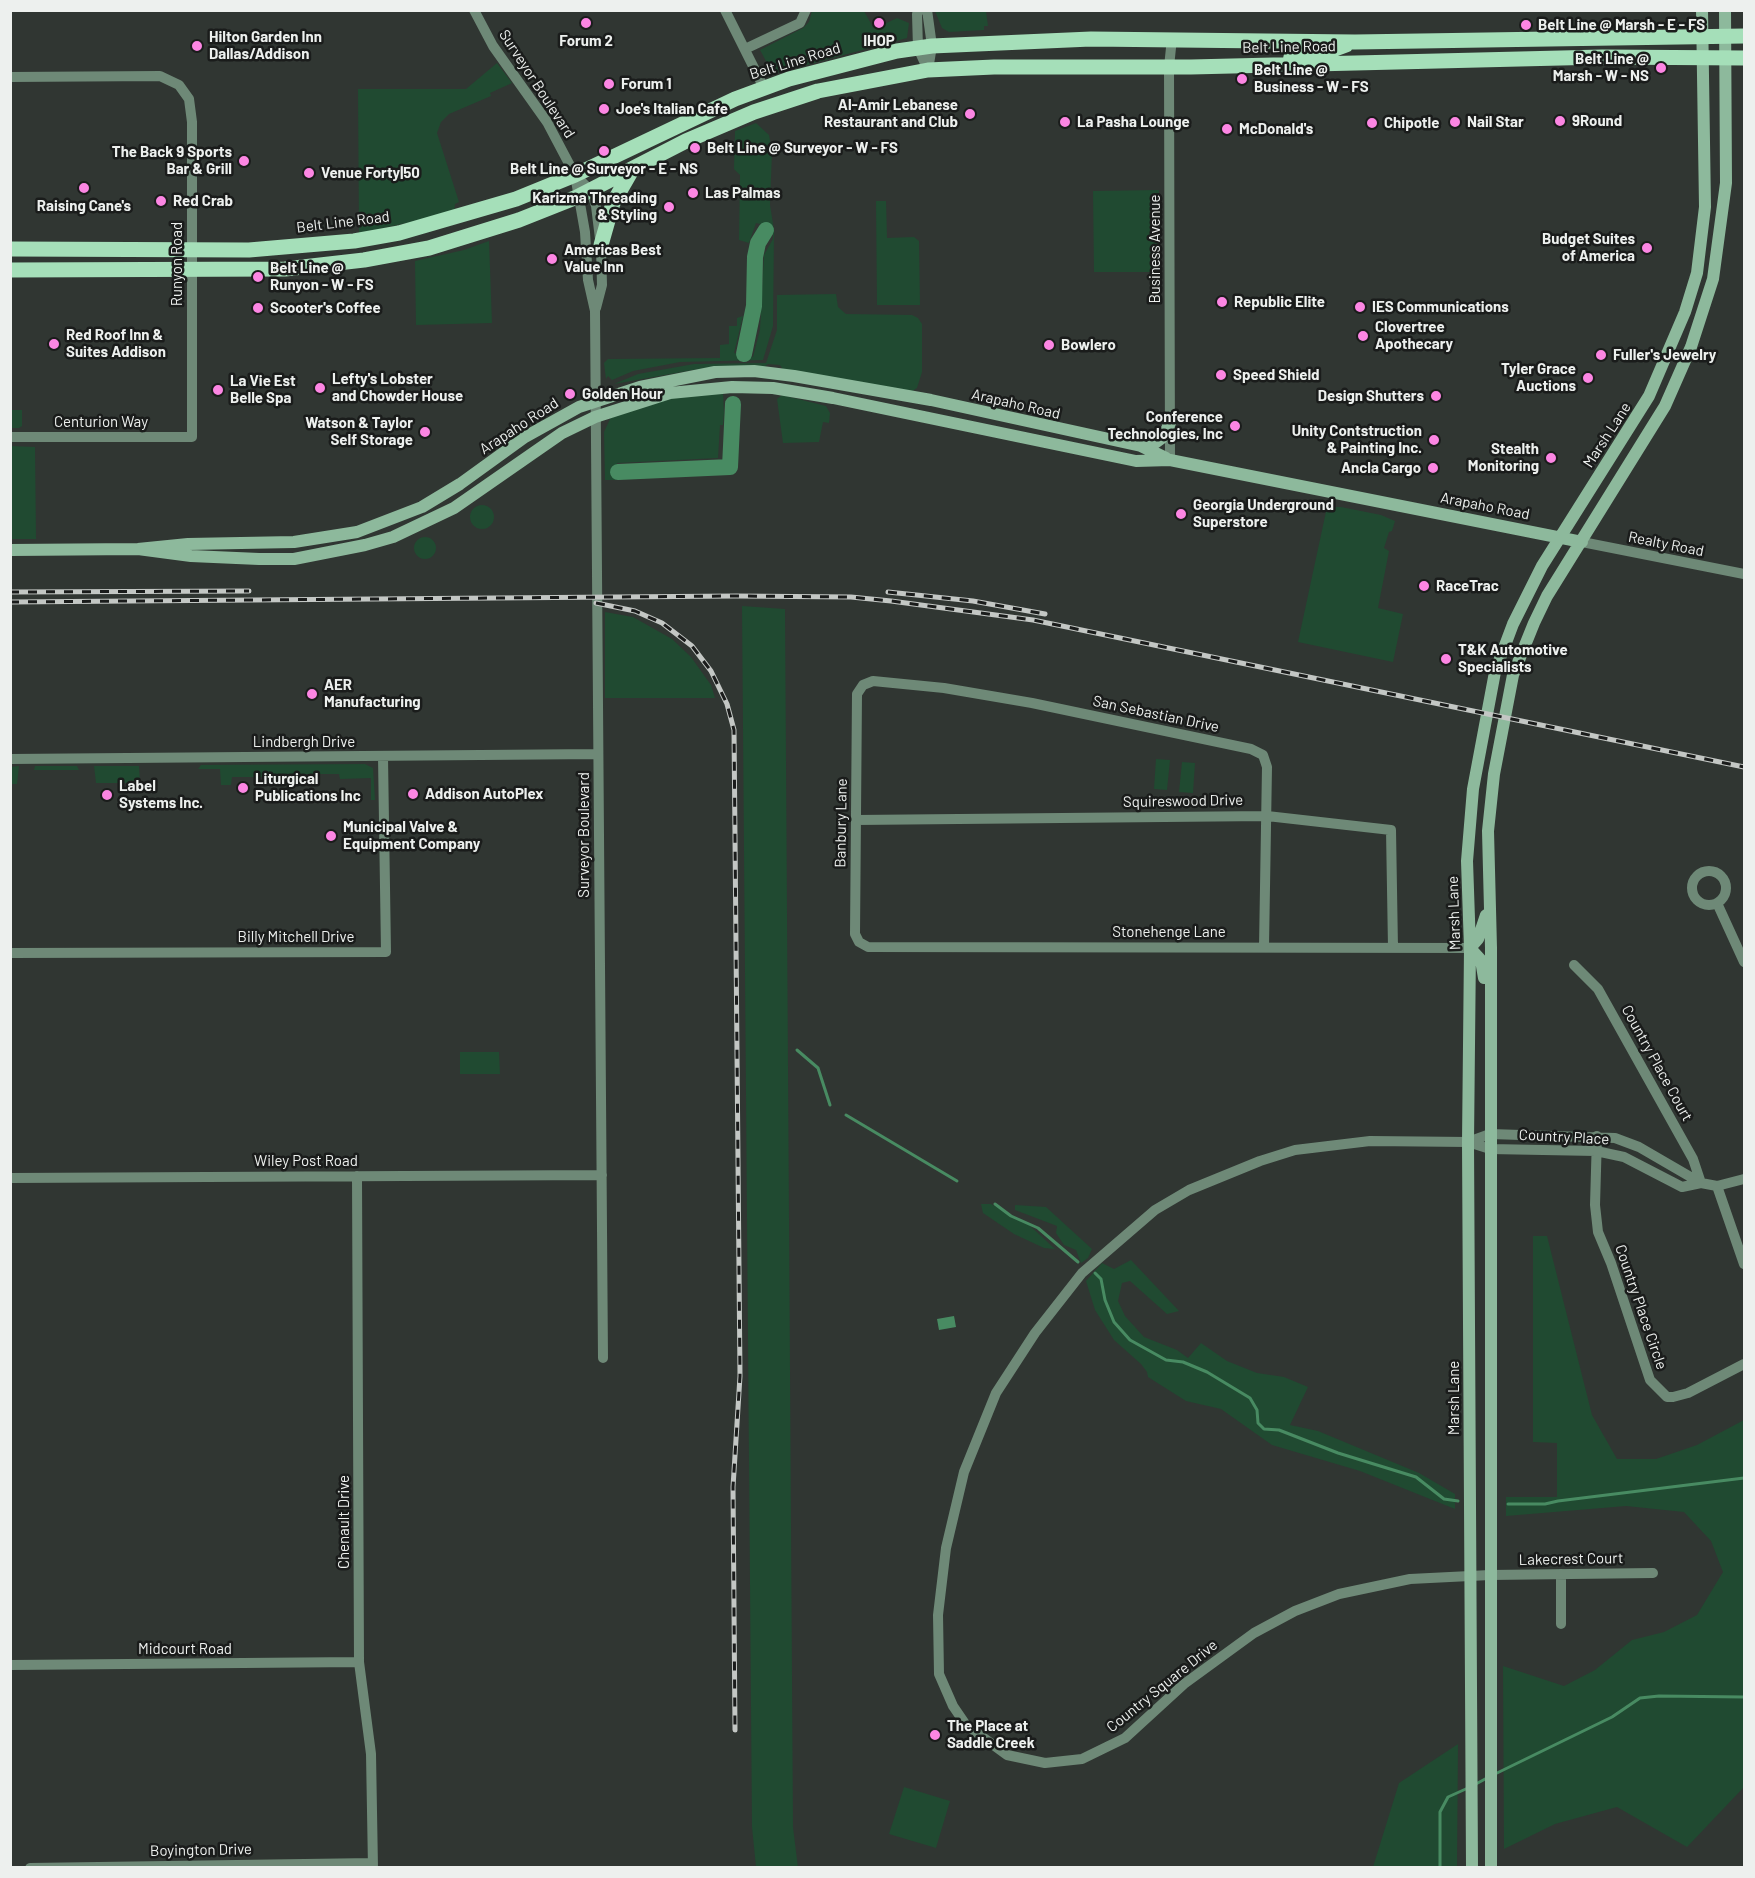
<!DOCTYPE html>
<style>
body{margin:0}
#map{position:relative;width:1755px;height:1878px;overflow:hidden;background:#303632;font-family:Barlow,sans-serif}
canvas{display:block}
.frame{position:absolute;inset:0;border:12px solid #edf0ee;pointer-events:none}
</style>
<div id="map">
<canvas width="1755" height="1878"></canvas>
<div class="frame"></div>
</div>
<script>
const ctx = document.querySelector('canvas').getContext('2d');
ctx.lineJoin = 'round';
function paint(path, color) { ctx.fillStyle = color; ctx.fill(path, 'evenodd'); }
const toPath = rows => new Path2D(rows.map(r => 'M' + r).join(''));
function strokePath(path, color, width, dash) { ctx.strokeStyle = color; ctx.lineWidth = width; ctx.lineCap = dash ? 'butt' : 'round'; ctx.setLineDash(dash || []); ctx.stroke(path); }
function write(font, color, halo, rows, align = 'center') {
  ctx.font = font + ' Barlow,sans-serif'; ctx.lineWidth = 5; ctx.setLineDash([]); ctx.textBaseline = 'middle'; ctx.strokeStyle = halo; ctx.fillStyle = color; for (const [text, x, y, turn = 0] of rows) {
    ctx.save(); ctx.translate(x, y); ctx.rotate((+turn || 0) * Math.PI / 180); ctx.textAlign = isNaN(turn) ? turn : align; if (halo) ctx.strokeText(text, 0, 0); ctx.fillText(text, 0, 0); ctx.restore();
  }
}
paint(toPath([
 [812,11,864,11,874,29,897,18,909,23,907,38,773,74,760,50,803,28,809,22],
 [935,11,986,11,988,26,984,26,984,30,949,32,942,28],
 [497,63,512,83,490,93,491,96,449,114,441,122,437,133,459,202,455,204,454,213,359,233,358,89,466,89],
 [756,123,769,135,772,151,770,205,774,230,773,326,763,360,680,362,633,371,612,380,608,376,606,379,604,363,608,359,720,358,720,345,729,344,729,326,737,326,737,318,743,316,734,353,753,357,760,330,764,255,773,239,773,232,765,225,756,223,749,243,739,240,740,175,734,169,735,131],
 [1159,190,1159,272,1094,272,1093,191],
 [876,201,886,201,887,238,914,237,919,241,920,305,877,305],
 [489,241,492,323,416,325,415,261,464,250],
 [836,294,838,307,846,314,912,315,918,318,922,324,922,372,917,388,911,392,783,370,780,365,768,364,764,367,699,369,614,384,638,374,694,364,766,363,777,330,777,295],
 [723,392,724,413,723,425,720,425,718,458,617,463,616,480,605,480,604,432,611,417,679,396],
 [782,395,826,406,830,413,829,423,823,422,819,442,783,443,777,399],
 [10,396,11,410,22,410,22,426,19,428,11,428],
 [10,446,35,447,36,539,11,539],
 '470 517a12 12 0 1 1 24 0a12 12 0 1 1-24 0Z',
 [1327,507,1341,507,1381,515,1395,521,1392,531,1389,532,1384,548,1389,551,1378,608,1403,614,1393,662,1298,642],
 '414 548a11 11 0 1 1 22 0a11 11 0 1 1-22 0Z',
 [742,606,785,609,793,1827,798,1868,756,1867,752,1827],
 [605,612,633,617,672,639,691,657,711,685,715,698,605,698],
 [1156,759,1170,760,1167,790,1154,789],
 [1182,762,1195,763,1193,793,1179,792],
 [365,764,373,768,375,800,371,800,371,778,340,779,339,774,299,774,298,777,232,777,231,785,221,785,220,769,198,769,201,765],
 [19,766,17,784,11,784,11,767],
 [77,766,79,770,34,770,35,766],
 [94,766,139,766,140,783,96,783],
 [460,1052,499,1052,500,1074,460,1074],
 [981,1204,991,1204,1027,1223,1055,1249,1044,1248,1014,1234,983,1213],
 [1015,1205,1046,1207,1092,1249,1088,1258,1081,1263,1076,1250,1064,1245,1056,1233,1057,1226,1015,1210],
 [1533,1236,1547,1236,1592,1415,1617,1459,1656,1459,1697,1445,1744,1420,1744,1787,1687,1847,1617,1807,1555,1824,1504,1849,1503,1666,1564,1686,1595,1670,1632,1640,1664,1632,1697,1615,1723,1572,1711,1541,1684,1512,1626,1506,1506,1516,1506,1497,1557,1497,1557,1443,1533,1442],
 [1131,1260,1179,1311,1167,1314,1130,1281,1122,1283,1118,1301,1125,1316,1144,1337,1177,1350,1188,1358,1201,1343,1227,1361,1257,1373,1284,1377,1308,1387,1290,1425,1318,1431,1419,1473,1455,1494,1455,1509,1360,1471,1272,1445,1221,1409,1186,1401,1148,1377,1147,1372,1141,1364,1114,1340,1095,1310,1086,1281,1102,1263,1114,1269],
 [1458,1744,1457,1867,1373,1867,1399,1783],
 [904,1787,950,1801,936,1848,889,1834]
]), '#204a31');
paint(toPath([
 [954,1316,956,1327,939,1330,937,1319]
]), '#488b62');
strokePath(toPath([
 [797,1050,818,1068,830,1105],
 [846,1115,957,1181],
 [995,1204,1011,1216,1038,1228,1078,1262],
 [1095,1273,1101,1279,1105,1300,1114,1322,1130,1340,1166,1360,1183,1362,1207,1372,1250,1398,1257,1410,1258,1423,1264,1429,1279,1430,1338,1453,1416,1477,1444,1499,1458,1501],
 [1508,1504,1545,1504,1558,1501,1744,1478],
 [1495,1774,1612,1717,1640,1698,1659,1696,1744,1697],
 [1474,1785,1487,1778],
 [1440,1868,1440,1812,1448,1797,1468,1788]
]), '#488b62', 3);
strokePath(toPath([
 [744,354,754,306,755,257,758,243,766,230],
 [618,472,730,467,733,404]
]), '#488b62', 16);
strokePath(toPath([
 [474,10,493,46,547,122,575,175,591,191,596,206,601,247,602,285,596,308],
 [725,10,764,88],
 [919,10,917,14,918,48,928,70],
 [927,10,932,46,928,70],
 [745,49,800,23,806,10],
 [10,77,160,76,179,85,189,99,192,122,192,437,10,437],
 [575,175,585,232,588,280,595,311,603,1358],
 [1170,460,1169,67,1172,38],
 [1582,542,1744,574],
 [10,759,598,754],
 [856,820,1267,816,1391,830,1393,948],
 '1692 888a17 17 0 1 1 34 0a17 17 0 1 1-34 0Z',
 [1717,903,1744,962],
 [1264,947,1267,767,1263,755,1251,749,1032,703,944,688,873,681,863,685,857,694,855,934,859,942,868,947,1470,948],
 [10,953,386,952,383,757],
 [1574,965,1598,989,1693,1159,1701,1183],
 [1597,1136,1595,1205,1598,1232,1611,1263,1650,1380,1667,1397,1673,1397,1688,1393,1744,1364],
 [1468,1142,1490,1134,1615,1138,1639,1147,1701,1183],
 [357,1176,359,1662,371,1754,373,1868],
 [10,1178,602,1175],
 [1717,1186,1744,1264],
 [1653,1573,1490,1575,1410,1579,1339,1594,1295,1611,1254,1633,1184,1684,1125,1738,1082,1759,1045,1763,1007,1755,966,1725,953,1706,939,1674,938,1615,946,1548,964,1472,996,1393,1035,1333,1082,1273,1155,1210,1189,1190,1260,1161,1295,1150,1370,1141,1468,1142,1490,1149,1596,1151,1624,1157,1682,1187,1701,1183,1717,1186,1744,1179],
 [1561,1574,1561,1624],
 [10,1665,359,1662],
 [30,1868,373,1863]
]), '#6e8977', 10);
strokePath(toPath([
 [1147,449,1162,438,1170,423],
 [138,549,191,556,259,559,294,559,365,545,393,537,454,508,562,433,595,417,670,393,732,387,773,388,833,398,1136,461,1170,460,1582,542],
 [10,550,138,549,188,544,294,542,357,532,422,507,460,484,525,437,579,407,640,387,715,372,754,371,794,376,931,400,1141,446,1166,458],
 [1470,948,1481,960,1484,978],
 [1470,948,1478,939,1486,915],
 [1472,1868,1468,1142,1470,948,1467,861,1473,789,1495,672,1513,624,1542,566,1649,396,1685,312,1697,273,1705,207,1702,10],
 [1491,1868,1491,948,1488,831,1494,774,1513,675,1534,623,1547,596,1665,406,1691,347,1713,279,1726,183,1725,10]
]), '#8db99c', 12);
strokePath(toPath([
 [1289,65,1291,57,1295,53,1327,52,1346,45],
 [601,245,613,203,632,170],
 [10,249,249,250,354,241,399,233,516,199,575,175,735,99,789,79,897,51,932,46,1091,39,1355,42,1744,36],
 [10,270,285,269,364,260,429,248,519,220,577,197,686,141,754,112,818,91,928,70,994,67,1191,67,1602,57,1744,58]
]), '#a5dfb9', 15);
const rail = toPath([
 [10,592,249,591],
 [888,592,973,601,1045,614],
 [10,602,736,596,851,597,891,601,1033,620,1744,767],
 [596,603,635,611,662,623,692,646,711,671,727,704,734,730,740,1376,733,1487,735,1730]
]);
strokePath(rail, '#c3c7c4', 5);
strokePath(rail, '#1a1c1b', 3, [9]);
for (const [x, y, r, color] of [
 [586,23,6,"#fc86e3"],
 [879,23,6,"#fc86e3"],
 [1526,25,6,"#fc86e3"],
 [197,46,6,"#fc86e3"],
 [1661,68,6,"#fc86e3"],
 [1242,79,6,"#fc86e3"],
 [609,84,6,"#fc86e3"],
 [604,109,6,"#fc86e3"],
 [970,114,6,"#fc86e3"],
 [1560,121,6,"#fc86e3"],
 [1065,122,6,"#fc86e3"],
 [1455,122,6,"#fc86e3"],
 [1372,123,6,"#fc86e3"],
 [1227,129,6,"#fc86e3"],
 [695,148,6,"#fc86e3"],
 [604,151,6,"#fc86e3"],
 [244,161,6,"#fc86e3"],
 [309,173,6,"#fc86e3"],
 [84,188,6,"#fc86e3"],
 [693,193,6,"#fc86e3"],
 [161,201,6,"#fc86e3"],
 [669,207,6,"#fc86e3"],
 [1647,248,6,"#fc86e3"],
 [552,259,6,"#fc86e3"],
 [258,277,6,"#fc86e3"],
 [1222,302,6,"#fc86e3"],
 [1360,307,6,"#fc86e3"],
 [258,308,6,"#fc86e3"],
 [1363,336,6,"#fc86e3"],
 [54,344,6,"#fc86e3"],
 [1049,345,6,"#fc86e3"],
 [1601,355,6,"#fc86e3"],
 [1221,375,6,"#fc86e3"],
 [1588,378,6,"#fc86e3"],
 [320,388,6,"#fc86e3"],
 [218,390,6,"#fc86e3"],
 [570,394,6,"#fc86e3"],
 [1436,396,6,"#fc86e3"],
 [1235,426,6,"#fc86e3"],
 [425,432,6,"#fc86e3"],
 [1434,440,6,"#fc86e3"],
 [1551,458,6,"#fc86e3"],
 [1433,468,6,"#fc86e3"],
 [1181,514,6,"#fc86e3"],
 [1424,586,6,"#fc86e3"],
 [1446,659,6,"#fc86e3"],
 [312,694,6,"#fc86e3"],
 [243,788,6,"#fc86e3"],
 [413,794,6,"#fc86e3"],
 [107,795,6,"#fc86e3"],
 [331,836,6,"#fc86e3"],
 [935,1735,6,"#fc86e3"]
]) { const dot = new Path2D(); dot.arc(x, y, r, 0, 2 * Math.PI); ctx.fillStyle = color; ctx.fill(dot); strokePath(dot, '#1a1c1b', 2); }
write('bold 15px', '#edf0ee', '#1a1c1b', [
 ["Belt Line @ Marsh - E - FS",1538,25],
 ["Hilton Garden Inn",209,37],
 ["Dallas/Addison",209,54],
 ["Forum 2",586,41,"center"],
 ["IHOP",879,41,"center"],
 ["Belt Line @",1649,59,"right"],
 ["Marsh - W - NS",1649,76,"right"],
 ["Belt Line @",1254,70],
 ["Business - W - FS",1254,87],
 ["Forum 1",621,84],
 ["Al-Amir Lebanese",958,105,"right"],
 ["Restaurant and Club",958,122,"right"],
 ["Joe's Italian Cafe",616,109],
 ["9Round",1572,121],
 ["La Pasha Lounge",1077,122],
 ["Nail Star",1467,122],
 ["Chipotle",1384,123],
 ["McDonald's",1239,129],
 ["Belt Line @ Surveyor - W - FS",707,148],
 ["The Back 9 Sports",232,152,"right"],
 ["Bar & Grill",232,169,"right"],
 ["Belt Line @ Surveyor - E - NS",604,169,"center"],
 ["Venue Forty|50",321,173],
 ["Las Palmas",705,193],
 ["Karizma Threading",657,198,"right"],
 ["& Styling",657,215,"right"],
 ["Red Crab",173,201],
 ["Raising Cane's",84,206,"center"],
 ["Budget Suites",1635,239,"right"],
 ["of America",1635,256,"right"],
 ["Americas Best",564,250],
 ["Value Inn",564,267],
 ["Belt Line @",270,268],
 ["Runyon - W - FS",270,285],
 ["Republic Elite",1234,302],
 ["IES Communications",1372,307],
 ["Scooter's Coffee",270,308],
 ["Clovertree",1375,327],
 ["Apothecary",1375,344],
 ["Red Roof Inn &",66,335],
 ["Suites Addison",66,352],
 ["Bowlero",1061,345],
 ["Fuller's Jewelry",1613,355],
 ["Tyler Grace",1576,369,"right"],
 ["Auctions",1576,386,"right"],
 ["Speed Shield",1233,375],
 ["Lefty's Lobster",332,379],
 ["and Chowder House",332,396],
 ["La Vie Est",230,381],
 ["Belle Spa",230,398],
 ["Golden Hour",582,394],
 ["Design Shutters",1424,396,"right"],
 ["Conference",1223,417,"right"],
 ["Technologies, Inc",1223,434,"right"],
 ["Watson & Taylor",413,423,"right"],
 ["Self Storage",413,440,"right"],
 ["Unity Contstruction",1422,431,"right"],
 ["& Painting Inc.",1422,448,"right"],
 ["Stealth",1539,449,"right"],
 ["Monitoring",1539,466,"right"],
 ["Ancla Cargo",1421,468,"right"],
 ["Georgia Underground",1193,505],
 ["Superstore",1193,522],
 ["RaceTrac",1436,586],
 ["T&K Automotive",1458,650],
 ["Specialists",1458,667],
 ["AER",324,685],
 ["Manufacturing",324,702],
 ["Liturgical",255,779],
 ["Publications Inc",255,796],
 ["Label",119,786],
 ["Systems Inc.",119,803],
 ["Addison AutoPlex",425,794],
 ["Municipal Valve &",343,827],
 ["Equipment Company",343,844],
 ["The Place at",947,1726],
 ["Saddle Creek",947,1743]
], 'left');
write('15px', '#edf0ee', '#1a1c1b', [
 ["Belt Line Road",1289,47,-1],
 ["Belt Line Road",795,61,-17],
 ["Surveyor Boulevard",537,84,57],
 ["Belt Line Road",343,222,-7],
 ["Business Avenue",1155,249,-90],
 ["Runyon Road",177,264,-90],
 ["Arapaho Road",1016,404,13],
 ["Centurion Way",101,422],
 ["Arapaho Road",519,426,-33],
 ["Marsh Lane",1607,435,-57],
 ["Arapaho Road",1485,506,11],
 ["Realty Road",1666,544,11],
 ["San Sebastian Drive",1156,714,12],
 ["Lindbergh Drive",304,742],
 ["Squireswood Drive",1183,801,-1],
 ["Banbury Lane",841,823,-89],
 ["Surveyor Boulevard",584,835,-90],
 ["Marsh Lane",1454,913,-92],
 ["Stonehenge Lane",1169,932],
 ["Billy Mitchell Drive",296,937],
 ["Country Place Court",1657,1063,61],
 ["Country Place",1564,1137,3],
 ["Wiley Post Road",306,1161],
 ["Country Place Circle",1641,1307,71],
 ["Marsh Lane",1454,1398,-90],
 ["Chenault Drive",344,1522,-90],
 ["Lakecrest Court",1571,1559,-1],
 ["Midcourt Road",185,1649],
 ["Country Square Drive",1162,1686,-39],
 ["Boyington Drive",201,1850,-1]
]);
</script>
